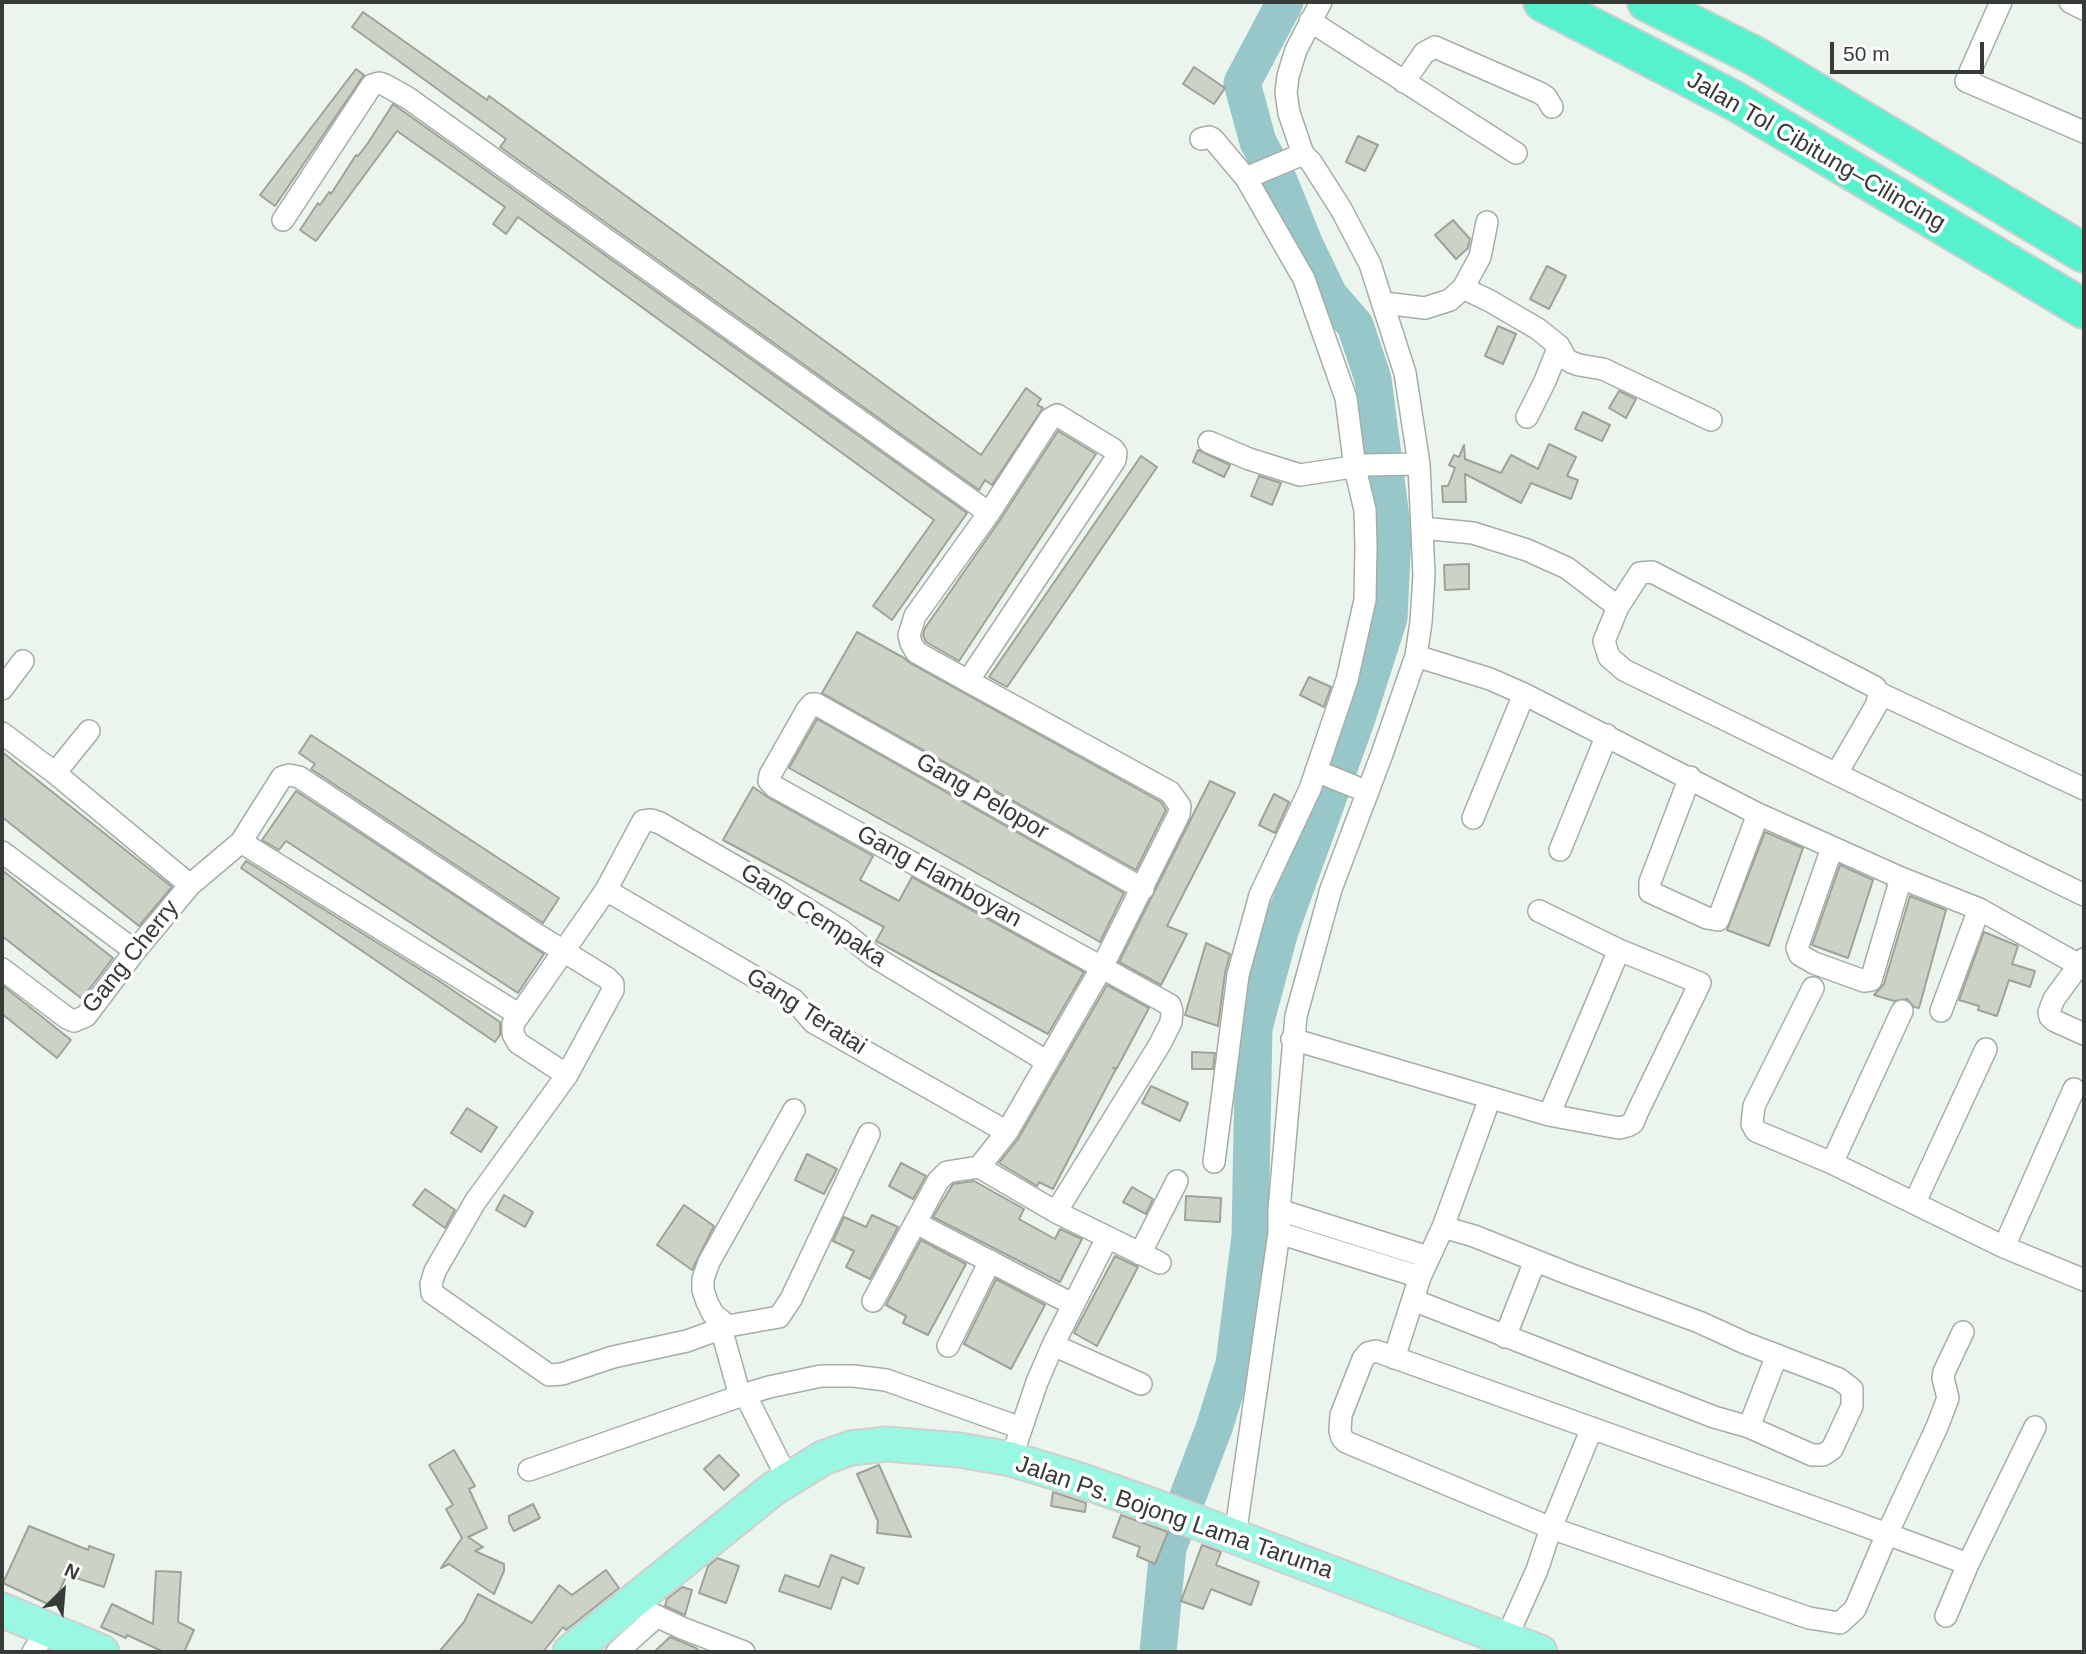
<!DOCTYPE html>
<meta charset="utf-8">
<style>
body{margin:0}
#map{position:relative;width:2086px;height:1654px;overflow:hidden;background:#ebf5ed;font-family:Helvetica,sans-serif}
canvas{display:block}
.frame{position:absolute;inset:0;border:4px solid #373b37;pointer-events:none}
.north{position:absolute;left:28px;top:1556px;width:70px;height:70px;-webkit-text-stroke:5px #fff;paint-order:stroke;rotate:25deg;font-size:19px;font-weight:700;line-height:28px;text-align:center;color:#373b37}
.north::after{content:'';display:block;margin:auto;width:24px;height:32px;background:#373b37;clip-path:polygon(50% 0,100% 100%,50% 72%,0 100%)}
.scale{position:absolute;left:1830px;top:42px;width:154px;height:32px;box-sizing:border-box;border:4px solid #373b37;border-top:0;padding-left:9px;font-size:21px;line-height:24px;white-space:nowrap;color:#373b37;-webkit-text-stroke:5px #fff;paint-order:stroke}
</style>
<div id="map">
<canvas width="2086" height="1654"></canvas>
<div class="frame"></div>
<div class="north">N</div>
<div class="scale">50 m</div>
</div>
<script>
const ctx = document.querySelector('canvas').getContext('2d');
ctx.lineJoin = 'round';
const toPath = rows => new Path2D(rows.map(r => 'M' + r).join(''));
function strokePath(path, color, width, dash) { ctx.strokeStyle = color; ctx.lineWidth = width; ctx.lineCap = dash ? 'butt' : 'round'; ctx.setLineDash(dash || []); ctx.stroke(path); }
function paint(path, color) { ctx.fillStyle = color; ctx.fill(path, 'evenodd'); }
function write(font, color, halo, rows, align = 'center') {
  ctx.font = font + ' Helvetica,sans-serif'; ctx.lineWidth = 7; ctx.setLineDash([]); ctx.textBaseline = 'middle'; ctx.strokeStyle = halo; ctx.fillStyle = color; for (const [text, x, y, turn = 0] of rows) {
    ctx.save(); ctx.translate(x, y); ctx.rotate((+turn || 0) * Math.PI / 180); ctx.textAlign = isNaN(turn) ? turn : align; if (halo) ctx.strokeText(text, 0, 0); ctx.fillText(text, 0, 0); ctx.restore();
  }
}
strokePath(toPath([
 [1158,1652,1168,1548,1214,1428,1234,1364,1250,1236,1254,1028,1280,931,1356,721,1389,618,1393,533,1373,379,1355,325,1329,295,1305,245,1279,181,1258,142,1242,83,1285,2]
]), '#97c7c8', 37);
const building = toPath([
 [363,12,487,100,489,96,981,455,1026,388,1041,399,1037,405,1043,408,992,485,985,480,979,490,500,147,506,139,352,27,363,12],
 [1194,67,1225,88,1214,104,1183,84,1194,67],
 [356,69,364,75,275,206,260,195,356,69],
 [393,104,967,513,892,620,873,606,934,520,518,217,506,234,493,224,505,207,397,131,316,241,300,230,318,203,320,205,329,192,331,194,356,155,358,156,368,143,393,104],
 [1358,136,1378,145,1365,171,1346,162,1358,136],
 [1453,220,1470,239,1468,248,1456,259,1435,235,1453,220],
 [1547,266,1566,276,1549,309,1530,299,1547,266],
 [1498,326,1516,334,1503,364,1485,356,1498,326],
 [1619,391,1636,399,1626,418,1609,408,1619,391],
 [1583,412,1610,425,1602,441,1575,429,1583,412],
 [1058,431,1096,454,959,661,926,642,923,635,925,628,1000,520,1058,431],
 [1549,444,1576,457,1567,476,1578,480,1571,499,1531,483,1521,503,1465,474,1466,502,1443,502,1442,486,1448,486,1455,468,1449,465,1454,455,1459,457,1464,445,1465,459,1501,473,1511,455,1538,469,1549,444],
 [1198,450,1230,465,1224,477,1193,462,1198,450],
 [1141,456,1157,467,1068,598,1007,687,989,677,1141,456],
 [1259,476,1281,483,1272,505,1251,496,1259,476],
 [1469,564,1469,589,1445,590,1444,565,1469,564],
 [857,632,904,658,910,663,1161,802,1166,810,1136,870,822,693,857,632],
 [1309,677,1331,687,1324,707,1300,695,1309,677],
 [817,719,1124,893,1100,942,789,768,817,719],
 [311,735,559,898,543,923,311,769,315,764,299,753,311,735],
 [2,752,172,887,139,926,2,817,2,752],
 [1210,781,1235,793,1167,926,1187,934,1161,985,1119,962,1210,781],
 [753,787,769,798,873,856,860,880,899,901,912,877,1084,972,1048,1034,876,941,884,927,723,840,753,787],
 [296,791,544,954,518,993,286,841,279,850,262,840,296,791],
 [1274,794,1289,802,1275,833,1259,825,1274,794],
 [1765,832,1803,848,1769,946,1727,930,1765,832],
 [246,861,439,981,500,1022,500,1035,495,1042,241,868,246,861],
 [1840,865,1873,880,1848,958,1812,945,1840,865],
 [2,870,113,958,82,999,2,936,2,870],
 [1910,896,1946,910,1919,1008,1914,1007,1907,999,1894,1001,1874,995,1884,984,1910,896],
 [1984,932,2018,946,2012,964,2035,971,2030,987,2009,980,1997,1016,1978,1010,1979,1006,1959,1000,1984,932],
 [1206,943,1230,954,1225,973,1218,1026,1185,1015,1206,943],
 [2,985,71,1040,57,1058,2,1014,2,985],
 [1107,985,1149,1008,1117,1068,1113,1068,1116,1069,1053,1189,1039,1182,1037,1186,999,1163,1018,1139,1107,985],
 [1192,1052,1215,1053,1213,1069,1192,1069,1192,1052],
 [1151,1086,1188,1103,1180,1121,1142,1103,1151,1086],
 [467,1108,497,1127,481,1152,451,1133,467,1108],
 [807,1154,837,1169,824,1194,795,1180,807,1154],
 [901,1163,926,1176,913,1199,889,1186,901,1163],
 [974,1181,1024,1209,1019,1219,1055,1239,1060,1229,1082,1239,1060,1282,933,1217,953,1184,974,1181],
 [1132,1187,1153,1199,1146,1214,1123,1202,1132,1187],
 [425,1189,455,1210,445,1228,413,1205,425,1189],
 [504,1195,533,1212,525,1227,496,1210,504,1195],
 [1186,1196,1221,1198,1220,1222,1185,1220,1186,1196],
 [684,1205,714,1226,692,1270,657,1245,684,1205],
 [872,1215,898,1227,870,1279,846,1267,854,1251,833,1241,844,1217,866,1227,872,1215],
 [921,1240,966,1264,928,1335,903,1323,906,1316,886,1305,921,1240],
 [1115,1256,1138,1267,1097,1346,1074,1333,1115,1256],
 [996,1279,1045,1305,1011,1369,964,1344,996,1279],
 [454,1450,475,1486,469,1489,487,1528,468,1537,483,1547,475,1551,504,1564,504,1571,494,1594,449,1564,441,1568,462,1538,446,1509,453,1505,429,1465,454,1450],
 [719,1455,739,1475,724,1490,704,1469,719,1455],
 [879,1465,911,1537,877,1533,878,1521,857,1474,879,1465],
 [1053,1492,1086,1503,1085,1512,1051,1506,1053,1492],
 [533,1504,540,1518,514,1531,509,1522,509,1516,533,1504],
 [1121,1515,1168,1532,1155,1564,1137,1556,1140,1547,1113,1537,1121,1515],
 [29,1526,88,1550,89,1546,114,1555,104,1587,67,1575,52,1606,3,1583,29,1526],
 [1202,1545,1221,1552,1216,1565,1259,1582,1251,1605,1211,1589,1203,1609,1181,1601,1202,1545],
 [831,1555,864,1568,858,1584,842,1577,831,1609,779,1591,785,1575,819,1587,831,1555],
 [717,1558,739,1566,726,1603,699,1593,708,1566,717,1558],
 [606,1570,619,1588,566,1630,563,1627,543,1652,439,1652,464,1622,478,1594,532,1623,559,1585,572,1595,606,1570],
 [156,1571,181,1572,178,1622,194,1630,184,1652,164,1652,127,1635,126,1638,101,1627,112,1604,153,1624,156,1571],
 [682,1587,692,1590,685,1615,665,1606,667,1599,682,1587],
 [670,1637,696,1648,701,1652,654,1652,670,1637]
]);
paint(building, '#cdd2c7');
strokePath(building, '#9ea398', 2);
const minor = toPath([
 [2001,2,1966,81,2084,132],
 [2070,2,2084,9],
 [1310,21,1516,153],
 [1404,82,1424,53,1435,47,1540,93,1546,97,1552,107],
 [1201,139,1209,137,1213,139,1246,178,1304,279,1346,398,1355,468,1365,510,1366,546,1365,600,1347,680,1310,789,1260,895,1238,975,1214,1162],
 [1246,178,1303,154],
 [283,220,372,85,379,83,385,85,408,98,989,513],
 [1463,288,1490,301,1538,329,1559,346,1566,359,1571,362,1579,365,1603,369,1711,420],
 [1384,303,1425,308,1450,300,1463,288,1480,257,1487,222],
 [1527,417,1545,381,1559,346],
 [1209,442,1249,459,1300,475,1365,465,1419,464],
 [1422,528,1473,533,1527,550,1567,568,1618,607,1604,641,1609,657,1624,670,2084,895],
 [1618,607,1640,573,1652,572,1875,687,1879,693,1877,704,1837,773],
 [1416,656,1490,679,1524,694,1758,814,1901,878,1979,909,2079,965,2084,959],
 [2,689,23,661],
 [1879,693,2084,789],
 [2,733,55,773,190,885],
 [1316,771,1368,792],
 [55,773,89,731],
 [1690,777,1650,882,1650,892,1707,918,1718,920,1758,814],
 [1473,818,1524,694],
 [241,842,518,1014],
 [1832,848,1797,948,1800,955,1814,963,1864,981,1871,980,1901,878],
 [1560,850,1607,735],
 [2,852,135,951],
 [606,890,794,1000,813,1022,1007,1132],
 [2079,965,2054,999,2049,1012,2050,1017,2055,1021,2084,1034],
 [2,969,67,1018,74,1021,86,1016,135,951,190,885,241,842,282,777,289,775,299,777,531,931,607,978,613,984,613,990,567,1075,475,1202,435,1271,431,1284,432,1293,549,1375,562,1374,613,1357,687,1341,728,1326,779,1317,791,1299,869,1134],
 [1813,988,1754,1106,1752,1124,1756,1131,1832,1163,2004,1247,2084,1280],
 [1941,1011,1979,909],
 [1292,1039,1549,1115,1619,1128,1627,1126,1633,1123,1637,1113,1700,983,1619,950,1539,911],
 [567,1075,518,1043,513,1034,513,1024,606,890,643,821,651,820,660,823,776,890,842,931,873,956,1046,1061],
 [1549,1115,1619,950],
 [1832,1163,1902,1011],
 [979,1167,1056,1212,1160,1263],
 [1915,1202,1986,1049],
 [1279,1210,1428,1257],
 [1056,1212,1160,1044,1171,1022,1172,1012,1170,1005,775,787,769,781,770,775,807,710,812,704,816,704,1143,889],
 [916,1223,1072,1304],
 [1279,1233,1420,1277],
 [2004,1247,2074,1089],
 [1140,1254,1177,1181],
 [1413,1300,1714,1417,1749,1427,1812,1455,1823,1455,1832,1449,1852,1406,1852,1389,1839,1379,1745,1343,1699,1322,1569,1274,1474,1236,1443,1227],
 [873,1301,938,1181,947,1172,979,1167,1007,1132,1102,967,1179,814,1180,806,1170,792,968,681,916,652,911,643,909,635,915,616,989,513,1050,419,1057,415,1113,449,1116,453,1115,460,968,681],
 [728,1326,713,1314,707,1302,703,1290,703,1279,709,1262,794,1110],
 [1963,1332,1944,1372,1943,1378,1948,1398,1937,1427,1887,1534,1855,1609,1840,1623,1809,1618,1551,1528,1346,1442,1342,1438,1340,1431,1341,1415,1363,1359,1368,1353,1376,1351,1846,1519,1887,1534,1968,1564],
 [1505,1337,1535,1261],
 [1053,1345,1141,1384],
 [948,1346,990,1261],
 [1394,1358,1420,1277,1443,1227,1490,1098],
 [745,1394,788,1480],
 [740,1396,769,1387,821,1376,853,1376,886,1380,1021,1428],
 [1749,1427,1777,1355],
 [1011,1459,1037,1382,1053,1345,1107,1238],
 [529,1470,740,1396,721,1328],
 [1235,1536,1279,1233,1279,1210,1296,1016,1331,889,1382,754,1416,656,1421,622,1424,575,1419,464,1405,373,1370,264,1341,209,1311,162,1303,154,1289,113,1286,93,1288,76,1296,50,1321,2],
 [630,1604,682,1628,744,1652],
 [1946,1616,1968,1564,2035,1427],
 [1506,1639,1537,1570,1551,1528,1592,1428],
 [33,1652,47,1630],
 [617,1652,657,1616]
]);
const primary = toPath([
 [2,1610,102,1652],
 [570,1652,773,1489,823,1458,851,1448,887,1444,959,1450,1011,1459,1080,1480,1154,1506,1540,1652]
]);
const motorway = toPath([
 [1543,2,1735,101,2084,309],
 [1647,2,1755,56,2084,253]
]);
strokePath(minor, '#a5aea6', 24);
strokePath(primary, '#cfd0cf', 37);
strokePath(motorway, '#cfd0cf', 42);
strokePath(minor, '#fff', 21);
strokePath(primary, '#9af7e1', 33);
strokePath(motorway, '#56f2cd', 38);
write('24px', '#373b37', '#fff', [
 ["Jalan Tol Cibitung–Cilincing",1816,152,30],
 ["Gang Pelopor",982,797,30],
 ["Gang Flamboyan",939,877,29],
 ["Gang Cempaka",813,916,33],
 ["Gang Cherry",131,957,-51],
 ["Gang Teratai",806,1012,33],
 ["Jalan Ps. Bojong Lama Taruma",1174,1518,19]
]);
</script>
